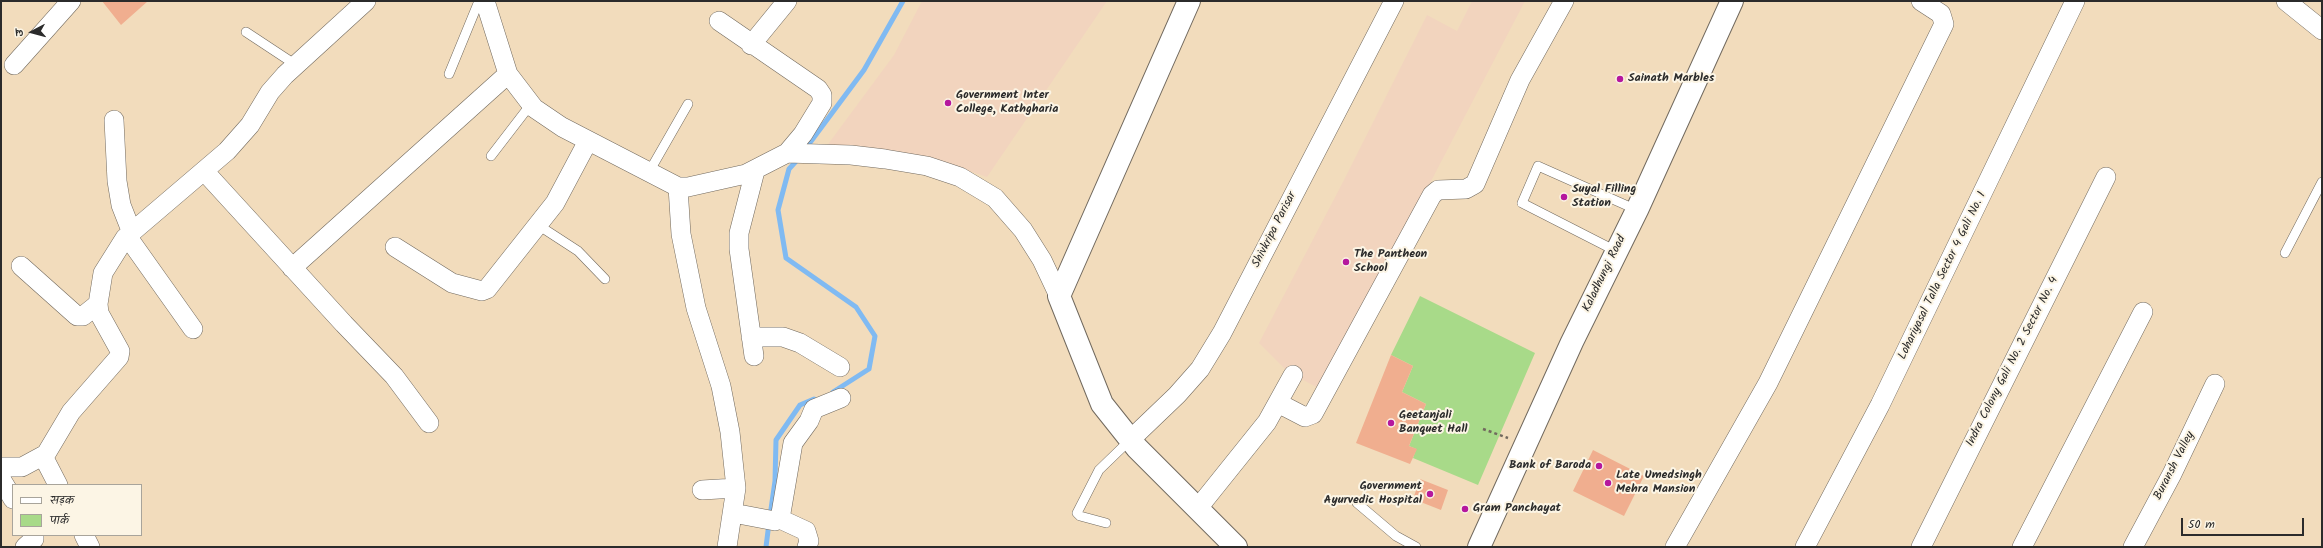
<!DOCTYPE html>
<meta charset="utf-8">
<style>
body{margin:0}
#map{position:relative;width:2323px;height:548px;overflow:hidden;background:#f2dcbc;font-family:Kalam,"Playpen Sans Deva",sans-serif}
canvas{display:block}
.frame{position:absolute;inset:0;border:2px solid #2b2b2b;pointer-events:none}
.legend{position:absolute;left:12px;top:484px;width:130px;height:52px;box-sizing:border-box;background:#fcf5e5;border:1px solid #a8a49b;margin:0;padding:5px 7px;list-style:none;font-size:12px;color:#2b2b2b}
.legend li{display:flex;align-items:center;gap:8px;height:20px}
.legend b{width:20px;border:1px solid #a8a49b}
.north{position:absolute;left:12px;top:12px;width:40px;height:40px;-webkit-text-stroke:3px #fcf5e5;paint-order:stroke;rotate:264deg;font-size:11px;font-weight:700;line-height:16px;text-align:center;color:#2b2b2b}
.north::after{content:'';display:block;margin:auto;width:14px;height:18px;background:#2b2b2b;clip-path:polygon(50% 0,100% 100%,50% 72%,0 100%)}
.scale{position:absolute;left:2181px;top:518px;width:123px;height:18px;box-sizing:border-box;border:2px solid #2b2b2b;border-top:0;padding-left:5px;font-size:12px;line-height:14px;white-space:nowrap;color:#2b2b2b;-webkit-text-stroke:3px #fcf5e5;paint-order:stroke}
</style>
<div id="map">
<canvas width="2323" height="548"></canvas>
<div class="frame"></div>
<ul class="legend">
<li><b style="height:5px;background:#fff"></b>सड़क</li>
<li><b style="height:11px;background:#a8da89"></b>पार्क</li>
</ul>
<div class="north">उ</div>
<div class="scale">50 m</div>
</div>
<script>
const ctx = document.querySelector('canvas').getContext('2d');
ctx.lineJoin = 'round';
function paint(path, color) { ctx.fillStyle = color; ctx.fill(path, 'evenodd'); }
const toPath = rows => new Path2D(rows.map(r => 'M' + r).join(''));
function strokePath(path, color, width, dash) { ctx.strokeStyle = color; ctx.lineWidth = width; ctx.lineCap = dash ? 'butt' : 'round'; ctx.setLineDash(dash || []); ctx.stroke(path); }
function write(font, color, halo, rows, align = 'center') {
  ctx.font = font + ' Kalam,sans-serif'; ctx.lineWidth = 4; ctx.setLineDash([]); ctx.textBaseline = 'middle'; ctx.strokeStyle = halo; ctx.fillStyle = color; for (const [text, x, y, turn = 0] of rows) {
    ctx.save(); ctx.translate(x, y); ctx.rotate((+turn || 0) * Math.PI / 180); ctx.textAlign = isNaN(turn) ? turn : align; if (halo) ctx.strokeText(text, 0, 0); ctx.fillText(text, 0, 0); ctx.restore();
  }
}
paint(toPath([
 [922,1,1107,1,987,177,934,159,823,151,894,55],
 [1472,1,1525,1,1322,390,1288,372,1259,343,1344,180,1427,15,1457,31]
]), '#f2d4be');
paint(toPath([
 [1420,296,1535,353,1478,485,1413,458,1416,449,1409,446,1426,404,1402,392,1413,366,1391,355]
]), '#a8da89');
strokePath(toPath([
 [806,148,864,70,903,1],
 [799,158,789,169,778,210,786,258,856,307,875,336,869,369,833,392],
 [770,516,775,481,776,440,800,405,814,399],
 [766,547,769,523]
]), '#80baf2', 5);
paint(toPath([
 [102,1,148,1,121,25],
 [1391,355,1413,366,1402,392,1426,404,1409,446,1417,449,1410,464,1356,443],
 [1593,450,1644,476,1624,516,1573,491],
 [1420,479,1448,490,1441,510,1413,499]
]), '#f0ae8f');
const lane = toPath([
 [246,32,296,65],
 [449,74,479,1],
 [491,156,531,104],
 [649,172,688,104],
 [538,225,578,251,605,279],
 [1616,251,1522,203,1538,166,1637,210],
 [2285,253,2322,182],
 [1357,503,1396,536,1416,547],
 [1106,523,1080,516,1077,513,1099,470,1130,440]
]);
const street = toPath([
 [485,1,508,74,534,108,562,127,678,187,688,187,746,174,787,153,803,134,822,103,822,95,818,89,719,21],
 [2286,1,2322,30],
 [751,45,787,1],
 [14,65,71,1],
 [114,120,117,181,121,205,132,233],
 [787,153,851,155,885,159,927,166,960,177,995,198,1023,230,1042,260,1059,296],
 [205,172,344,324,394,376,429,423],
 [678,187,681,234,696,308,721,386,730,432,736,488,727,547],
 [127,236,193,329],
 [395,247,452,283,482,291,487,289,555,203,588,141],
 [21,266,77,316,83,316,98,304],
 [292,268,508,74],
 [751,337,783,337,800,343,840,367],
 [754,356,739,249,739,233,755,171],
 [1278,403,1305,417,1313,414,1432,195,1438,190,1466,189,1475,184,1520,80,1564,1],
 [1130,440,1177,395,1200,369,1222,333,1394,1],
 [43,456,58,485],
 [1,467,22,467,46,454,71,412,119,357,120,351,99,313,98,304,103,273,125,238,227,151,250,125,270,92,285,75,366,1],
 [1,479,13,499],
 [702,490,736,488],
 [1198,508,1267,422,1293,375],
 [733,513,775,521,780,519,793,443,809,421,814,409,841,398],
 [780,519,806,531,809,541,807,547],
 [84,535,90,547],
 [25,547,34,539,34,535],
 [1675,547,1768,383,1944,24,1941,14,1921,1],
 [1805,547,1880,405,2075,1],
 [1921,547,2106,177],
 [2022,547,2143,312],
 [2133,547,2172,474,2215,384]
]);
const secondary = toPath([
 [1189,1,1059,296,1102,404,1137,448,1236,547]
]);
const primary = toPath([
 [1479,547,1572,342,1637,210,1732,1]
]);
strokePath(lane, '#71695e', 10);
strokePath(street, '#71695e', 20);
strokePath(secondary, '#71695e', 24);
strokePath(primary, '#71695e', 24);
strokePath(toPath([
 [1483,429,1508,438]
]), '#71695e', 2.5, [3, 3]);
strokePath(lane, '#fff', 9);
strokePath(street, '#fff', 19);
strokePath(secondary, '#fff', 22);
strokePath(primary, '#fff', 22);
for (const [x, y, r, color] of [
 [1620,79,4,"#b5179e"],
 [948,103,4,"#b5179e"],
 [1564,197,4,"#b5179e"],
 [1346,262,4,"#b5179e"],
 [1391,423,4,"#b5179e"],
 [1599,466,4,"#b5179e"],
 [1608,483,4,"#b5179e"],
 [1430,494,4,"#b5179e"],
 [1465,509,4,"#b5179e"]
]) { const dot = new Path2D(); dot.arc(x, y, r, 0, 2 * Math.PI); ctx.fillStyle = color; ctx.fill(dot); strokePath(dot, '#fcf5e5', 1.5); }
write('bold 12px', '#2b2b2b', '#fcf5e5', [
 ["Sainath Marbles",1628,79],
 ["Government Inter",956,96],
 ["College, Kathgharia",956,110],
 ["Suyal Filling",1572,190],
 ["Station",1572,204],
 ["The Pantheon",1354,255],
 ["School",1354,269],
 ["Geetanjali",1399,416],
 ["Banquet Hall",1399,430],
 ["Bank of Baroda",1591,466,"right"],
 ["Late Umedsingh",1616,476],
 ["Mehra Mansion",1616,490],
 ["Government",1422,487,"right"],
 ["Ayurvedic Hospital",1422,501,"right"],
 ["Gram Panchayat",1473,509]
], 'left');
write('12px', '#2b2b2b', '#fcf5e5', [
 ["Shivkripa Parisar",1275,230,-63],
 ["Kaladhungi Road",1605,274,-64],
 ["Lohariyasal Talla Sector 4 Gali No. 1",1943,276,-64],
 ["Indra Colony Gali No. 2 Sector No. 4",2013,362,-63],
 ["Buransh Valley",2175,466,-63]
]);
</script>
